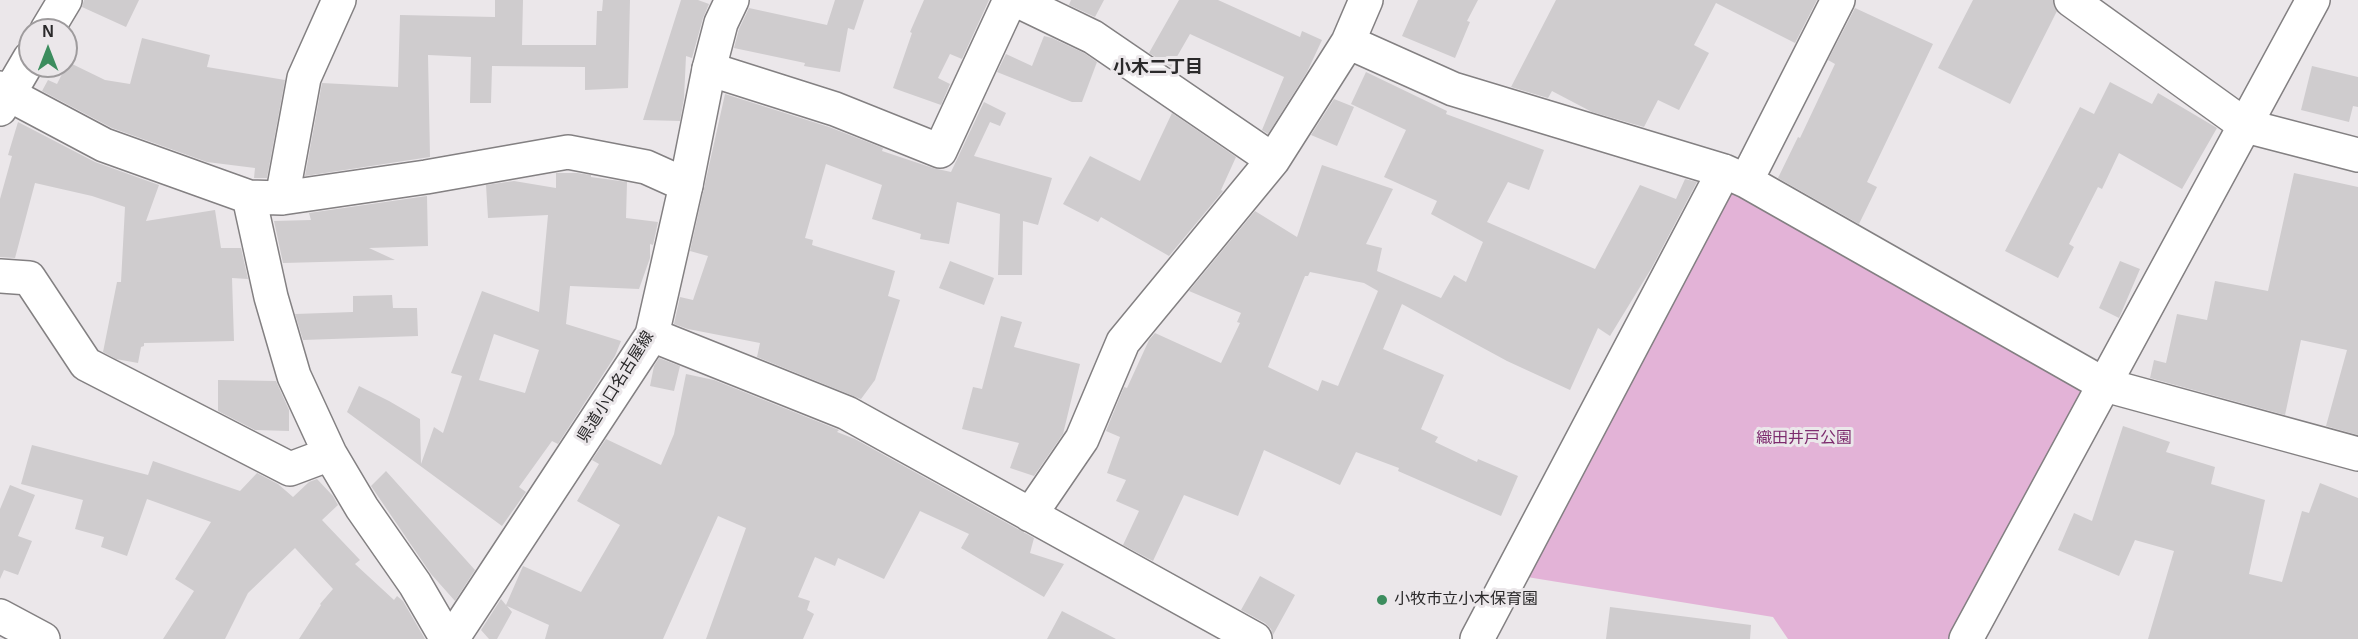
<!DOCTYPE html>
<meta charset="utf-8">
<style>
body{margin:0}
#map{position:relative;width:2358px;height:639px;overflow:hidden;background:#ebe7ea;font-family:Arial,sans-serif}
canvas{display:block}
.north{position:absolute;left:18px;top:18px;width:60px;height:60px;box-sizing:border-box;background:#ebe7ea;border:2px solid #9e9b9d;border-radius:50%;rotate:0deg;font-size:16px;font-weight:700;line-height:24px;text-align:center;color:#2a292a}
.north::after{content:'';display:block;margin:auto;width:21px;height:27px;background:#3c8d5e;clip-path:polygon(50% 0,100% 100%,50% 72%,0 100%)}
</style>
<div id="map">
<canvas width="2358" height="639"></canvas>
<div class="north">N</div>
</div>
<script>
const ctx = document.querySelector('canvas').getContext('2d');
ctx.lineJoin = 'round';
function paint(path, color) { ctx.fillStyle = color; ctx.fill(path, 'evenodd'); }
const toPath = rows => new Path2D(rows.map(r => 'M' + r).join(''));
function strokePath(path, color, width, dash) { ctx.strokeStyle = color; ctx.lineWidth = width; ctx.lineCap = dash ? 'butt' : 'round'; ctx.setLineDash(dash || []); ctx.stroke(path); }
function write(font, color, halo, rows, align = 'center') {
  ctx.font = font + ' Arial,"Noto Sans JP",sans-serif'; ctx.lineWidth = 6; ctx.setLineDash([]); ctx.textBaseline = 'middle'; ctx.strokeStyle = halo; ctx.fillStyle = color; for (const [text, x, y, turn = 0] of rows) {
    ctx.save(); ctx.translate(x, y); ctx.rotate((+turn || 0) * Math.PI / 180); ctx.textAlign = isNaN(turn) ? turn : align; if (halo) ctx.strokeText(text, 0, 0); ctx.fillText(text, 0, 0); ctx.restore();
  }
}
paint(toPath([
 [1731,188,2084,392,1951,639,1788,639,1773,617,1527,577]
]), '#e3b3d7');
paint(toPath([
 [84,0,139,0,126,27,82,7],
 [495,0,523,0,522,45,596,45,597,11,602,11,603,0,630,0,628,88,585,90,585,67,492,66,491,103,470,103,471,57,428,55,430,157,305,176,322,83,398,87,400,15,495,17],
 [681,0,698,0,709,4,703,18,692,58,686,56,684,98,680,121,643,120],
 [835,0,864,0,854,30,848,28,840,72,804,66,805,63,734,48,739,29,749,8,827,25],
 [924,0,989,0,962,59,950,54,938,78,950,84,941,105,893,88,912,33,910,32],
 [1071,0,1104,0,1095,17,1069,5],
 [1179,0,1218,0,1300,37,1302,31,1322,40,1307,72,1268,134,1262,130,1284,77,1295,82,1190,34,1171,67,1149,53],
 [1418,0,1478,0,1467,21,1470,22,1455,58,1402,36],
 [1556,0,1817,0,1795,43,1716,3,1694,45,1709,53,1679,110,1658,100,1644,127,1592,112,1552,91,1548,98,1511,87],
 [1973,0,2053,0,2057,11,2010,104,1938,68],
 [1855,8,1933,44,1867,182,1877,187,1859,224,1778,178,1798,137,1800,138,1835,64,1828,60],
 [1044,36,1052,38,1084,53,1097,62,1082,102,1072,102,997,72,1006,54,1032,66],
 [142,38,210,55,207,67,285,80,267,178,254,178,255,168,207,162,112,128,42,91,48,80,57,84,68,62,105,80,130,84],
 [2312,66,2358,77,2358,107,2353,106,2349,122,2301,110],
 [1366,72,1447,111,1446,114,1544,150,1529,190,1508,182,1487,222,1595,269,1640,185,1676,199,1685,179,1697,182,1651,269,1610,336,1598,328,1570,390,1507,361,1402,304,1383,349,1444,375,1421,429,1438,437,1435,442,1477,462,1478,459,1518,476,1501,516,1398,471,1399,468,1356,452,1340,485,1264,450,1238,516,1184,495,1153,561,1123,545,1139,511,1116,501,1126,480,1107,473,1120,437,1106,431,1124,387,1127,388,1149,340,1155,333,1221,363,1240,323,1237,322,1241,313,1189,291,1255,211,1297,237,1322,165,1393,189,1366,244,1382,248,1377,271,1441,298,1454,275,1466,282,1483,242,1431,214,1437,201,1384,177,1406,130,1351,104],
 [1310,272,1364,283,1378,291,1338,386,1322,380,1318,391,1268,367,1305,276,1308,276],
 [2110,82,2152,104,2158,93,2217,128,2182,189,2119,153,2102,189,2098,187,2069,244,2074,247,2058,278,2005,251,2080,107,2094,114],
 [725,94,829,127,883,148,882,151,933,168,951,172,984,102,1006,113,1000,126,990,122,974,156,1052,178,1038,225,1023,221,1022,275,998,275,1000,214,957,202,949,244,920,239,921,234,872,219,882,185,826,164,805,238,813,240,812,245,895,271,888,296,900,300,875,380,861,399,757,357,760,343,688,329,674,324,680,297,693,300,708,256,690,251],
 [1334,99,1354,107,1337,146,1311,135],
 [1172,113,1236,157,1221,190,1223,191,1169,256,1101,217,1098,222,1063,204,1090,156,1140,181],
 [18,122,95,162,159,185,146,221,215,210,221,248,241,248,248,279,232,278,234,341,144,343,144,346,141,347,138,363,116,359,103,352,117,282,121,282,125,207,92,196,35,183,15,258,0,257,0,199,12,156,8,155],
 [556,173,577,173,591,175,591,177,627,182,626,218,658,222,653,245,650,244,650,258,639,289,570,286,566,324,621,341,615,356,558,444,552,441,519,487,526,492,502,526,347,412,359,386,389,401,420,419,421,464,434,427,443,433,462,376,451,373,482,291,539,312,548,215,488,218,486,185,514,181,556,188],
 [494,334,539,350,525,393,479,380],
 [2294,173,2358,187,2358,435,2326,426,2347,350,2301,340,2285,415,2150,378,2154,360,2166,363,2177,314,2207,320,2215,281,2268,291],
 [427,196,428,246,369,248,395,260,283,263,274,221,311,220,309,213],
 [950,261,994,278,984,305,939,288],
 [2120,261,2140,269,2119,318,2099,308],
 [392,295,393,308,417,308,418,336,303,340,295,314,353,312,353,296],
 [1001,316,1022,322,1014,347,1080,364,1063,434,1034,476,1010,468,1019,443,962,429,973,387,982,389],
 [659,358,680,366,674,391,650,386,654,366],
 [686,374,714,380,839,430,837,432,855,439,1034,538,1030,553,1064,564,1044,597,961,548,969,534,920,511,884,579,838,558,835,566,815,557,798,597,810,601,807,610,814,614,803,639,706,639,746,528,718,516,663,639,545,639,549,625,507,606,512,612,497,639,489,639,481,630,501,599,506,605,523,566,581,592,620,525,577,501,599,464,592,460,606,439,661,465,674,434],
 [218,380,276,381,289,410,289,431,255,430,218,411],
 [2123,426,2170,442,2166,452,2215,467,2211,484,2265,500,2249,574,2282,582,2302,511,2309,513,2320,483,2358,498,2358,639,2148,639,2174,551,2135,540,2119,576,2058,550,2074,513,2092,521],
 [32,445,148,475,153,461,240,491,257,473,278,484,293,497,309,482,317,479,333,496,338,505,322,520,360,560,355,564,394,600,397,596,403,601,425,639,299,639,321,605,320,604,333,589,295,548,248,593,225,639,163,639,194,591,175,579,211,522,147,499,127,556,101,547,104,537,75,529,83,500,21,484],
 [386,471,475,570,455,601,431,574,371,486],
 [10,485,35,495,18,536,32,541,18,575,4,570,0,579,0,509],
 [1260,576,1295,595,1273,635,1271,629,1265,623,1241,610],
 [1610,607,1751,625,1750,639,1606,639],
 [1062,611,1116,639,1047,639]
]), '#cfccce');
const minor = toPath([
 [1016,0,1093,37,1273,160],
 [2071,0,2246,126,2358,155],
 [47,30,65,0],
 [1348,42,1453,89,1724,171,1746,181,2105,385,2358,454],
 [709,69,835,109,940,151,1010,0],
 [0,88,8,94,104,145,249,197,282,198,426,177,568,152,646,167,686,185],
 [0,109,30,58],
 [1746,181,1838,0],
 [249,197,271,297,294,376,330,454,362,508,415,584,447,639],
 [282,198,304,78,339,0],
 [0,276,29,278,86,364,290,469,330,454],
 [652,335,847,413,1255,639],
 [1030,515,1082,439,1123,342,1273,160,1348,42,1366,0],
 [0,616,43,639],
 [1477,639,1724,171]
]);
const tertiary = toPath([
 [1966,639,2313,0]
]);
const secondary = toPath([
 [452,639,652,335,686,185,709,69,721,23,732,0]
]);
strokePath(minor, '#838082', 36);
strokePath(tertiary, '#838082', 36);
strokePath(secondary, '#838082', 36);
strokePath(minor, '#fff', 33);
strokePath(tertiary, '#fff', 33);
strokePath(secondary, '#fff', 33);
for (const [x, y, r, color] of [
 [1382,600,6,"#3c8d5e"]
]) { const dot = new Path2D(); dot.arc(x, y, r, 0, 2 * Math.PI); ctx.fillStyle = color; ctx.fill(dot); strokePath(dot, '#ebe7ea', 2); }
write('16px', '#2a292a', '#ebe7ea', [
 ["県道小口名古屋線",616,387,-58]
]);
write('16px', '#7d2c6e', '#ebe7ea', [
 ["織田井戸公園",1804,439]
]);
write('16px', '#2a292a', '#ebe7ea', [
 ["小牧市立小木保育園",1394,600]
], 'left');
write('bold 18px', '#2a292a', '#ebe7ea', [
 ["小木二丁目",1158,68]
]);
</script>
